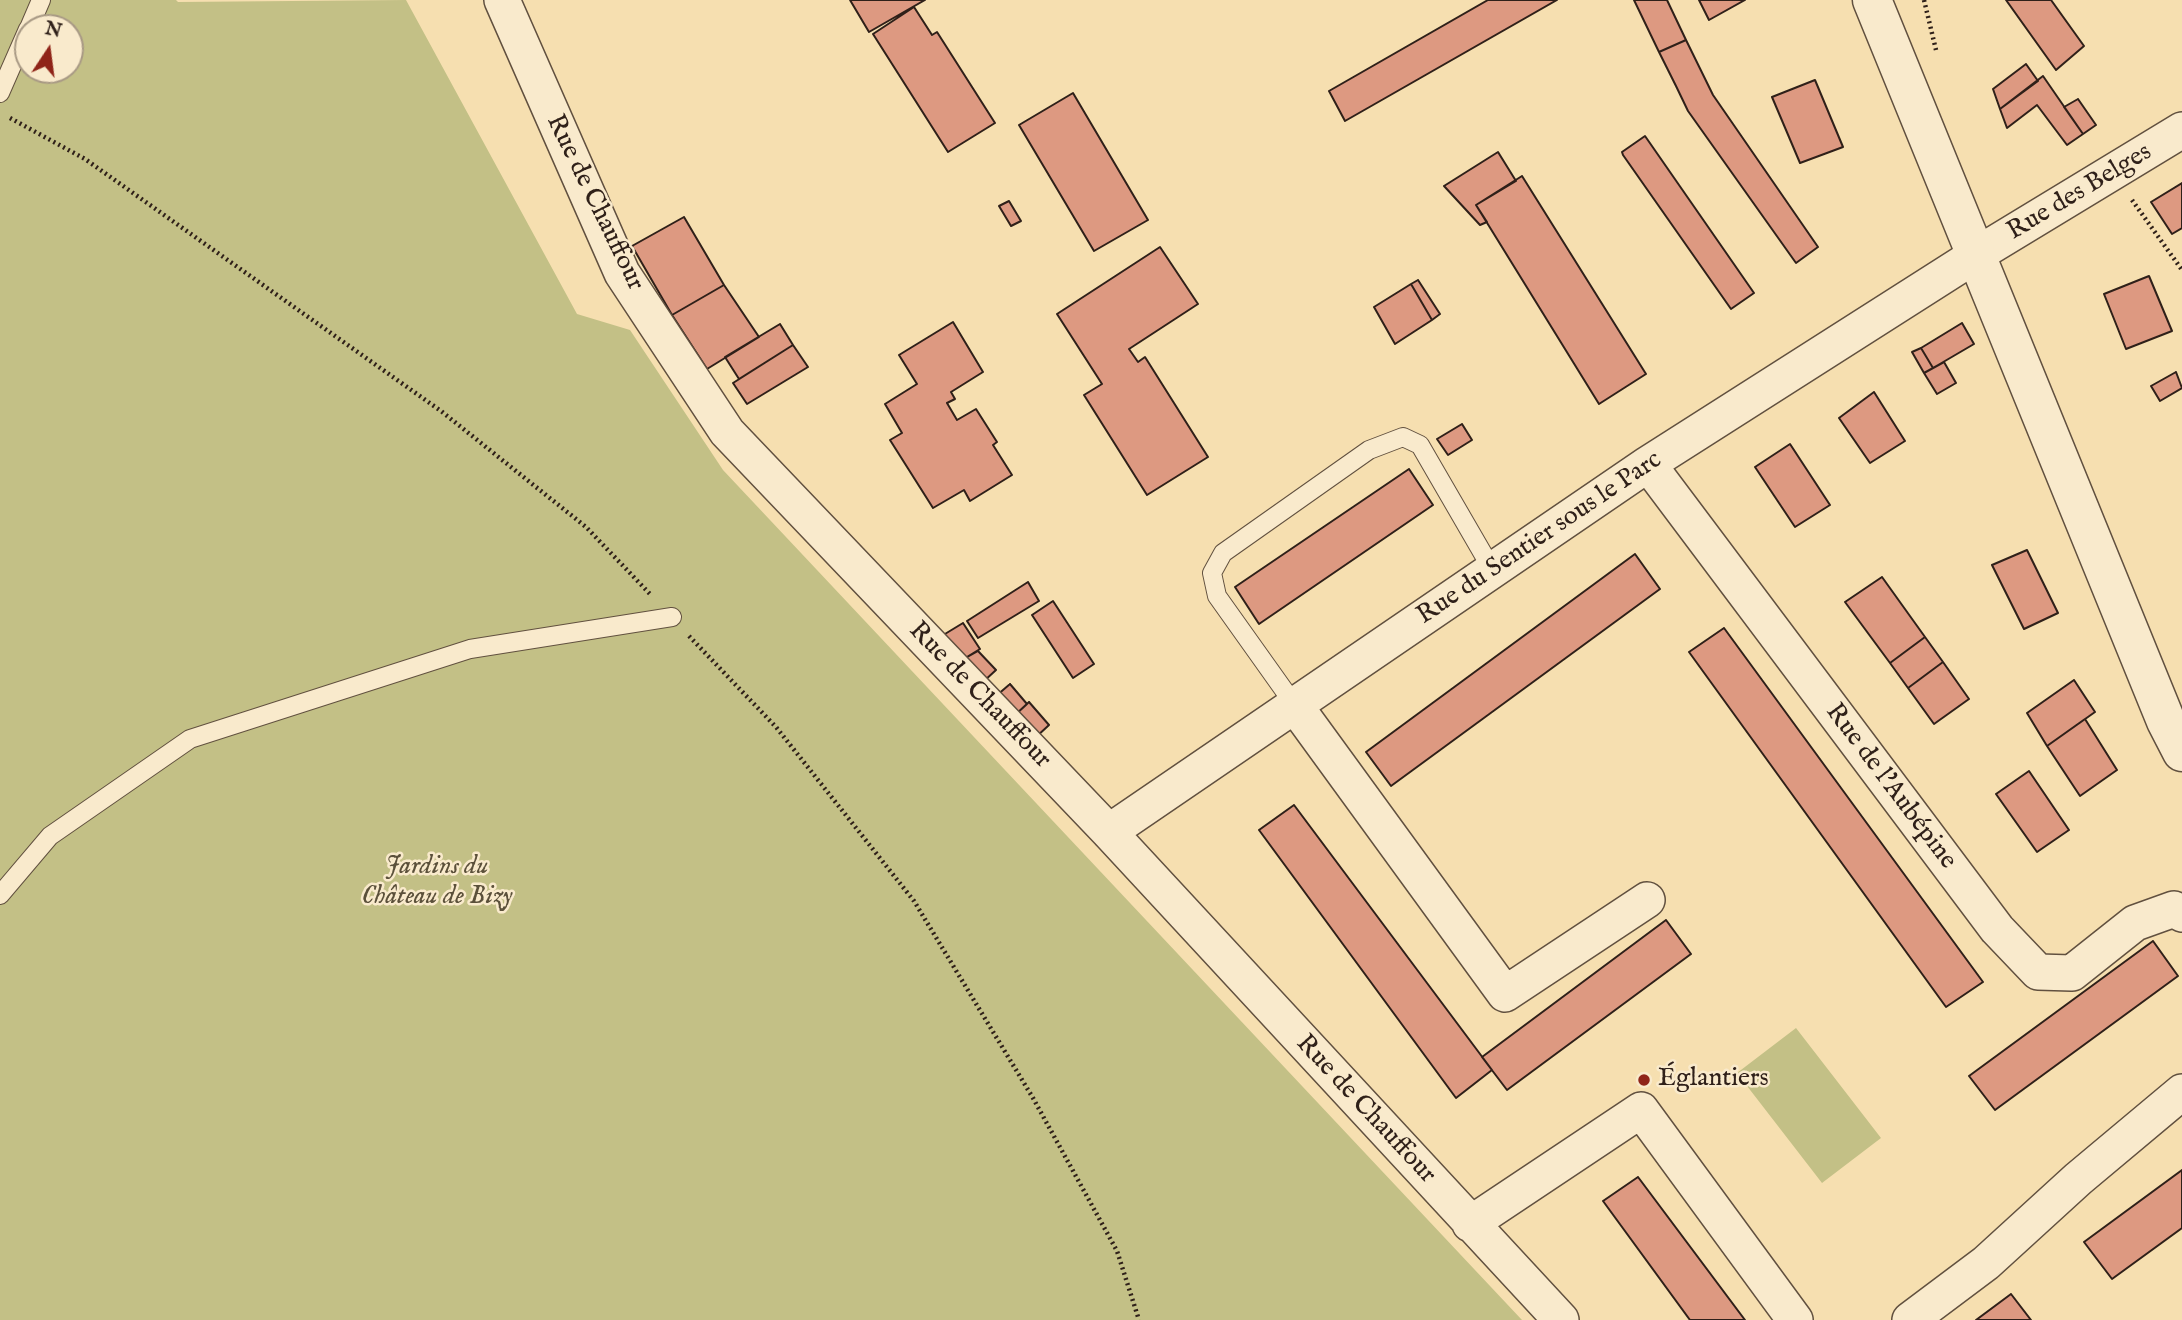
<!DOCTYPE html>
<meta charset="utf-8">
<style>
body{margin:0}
#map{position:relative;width:2182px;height:1320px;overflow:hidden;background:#f6dfb0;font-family:"IM FELL English",serif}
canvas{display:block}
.north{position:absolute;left:14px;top:14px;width:70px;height:70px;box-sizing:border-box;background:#f9eacc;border:2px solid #a89984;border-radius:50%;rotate:13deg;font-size:19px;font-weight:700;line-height:28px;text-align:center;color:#2f2019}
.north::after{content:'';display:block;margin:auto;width:24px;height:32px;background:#8f2418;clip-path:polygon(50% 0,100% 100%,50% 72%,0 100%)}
</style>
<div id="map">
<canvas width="2182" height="1320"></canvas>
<div class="north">N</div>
</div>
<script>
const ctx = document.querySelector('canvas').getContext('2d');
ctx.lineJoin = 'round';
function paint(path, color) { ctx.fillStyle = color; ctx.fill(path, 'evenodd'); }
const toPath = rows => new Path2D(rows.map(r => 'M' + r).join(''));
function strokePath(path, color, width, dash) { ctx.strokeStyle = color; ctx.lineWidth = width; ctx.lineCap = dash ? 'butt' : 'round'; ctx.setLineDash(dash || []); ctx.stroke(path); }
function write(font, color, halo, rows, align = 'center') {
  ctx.font = font + ' "IM FELL English",serif'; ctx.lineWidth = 5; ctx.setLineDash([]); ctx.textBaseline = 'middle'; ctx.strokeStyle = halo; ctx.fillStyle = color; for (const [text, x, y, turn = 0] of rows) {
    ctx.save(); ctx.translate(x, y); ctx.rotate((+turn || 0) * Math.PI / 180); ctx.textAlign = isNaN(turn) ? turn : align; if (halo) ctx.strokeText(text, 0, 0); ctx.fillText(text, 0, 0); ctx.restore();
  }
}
paint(toPath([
 [0,0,176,0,178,2,406,0,577,314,630,330,723,470,1522,1320,0,1320],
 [28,28,70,28,70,70,28,70],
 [1796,1028,1881,1138,1822,1183,1737,1073]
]), '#c3c086');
const building = toPath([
 [850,0,925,0,869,32,850,0],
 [1488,0,1557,0,1345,121,1329,91,1488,0],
 [1634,0,1667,0,1686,40,1659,52,1634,0],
 [1699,0,1745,0,1709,20,1699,0],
 [2006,0,2051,0,2084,46,2056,70,2006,0],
 [914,7,932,35,937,32,995,123,948,152,873,34,914,7],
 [1686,40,1713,95,1818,247,1796,263,1688,111,1676,86,1659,52,1686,40],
 [2026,64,2038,81,2000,109,1993,89,2026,64],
 [2043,76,2083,134,2067,145,2037,105,2007,128,2000,109,2043,76],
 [1815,80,1843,147,1800,163,1772,97,1815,80],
 [1073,93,1148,220,1094,251,1019,125,1073,93],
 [2078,99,2096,125,2083,134,2064,107,2078,99],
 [1645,136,1754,293,1731,309,1623,155,1622,152,1645,136],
 [1498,152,1516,181,1476,205,1487,222,1480,225,1444,186,1498,152],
 [1522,176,1646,374,1599,404,1476,205,1522,176],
 [2182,183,2182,228,2172,234,2151,202,2182,183],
 [1009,201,1021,221,1011,226,999,206,1009,201],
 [684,217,724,285,672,315,632,246,684,217],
 [1160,247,1198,304,1129,349,1138,362,1145,357,1208,457,1147,495,1084,395,1102,384,1057,314,1160,247],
 [2149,276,2172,331,2126,349,2104,294,2149,276],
 [1418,280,1440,314,1432,320,1411,284,1418,280],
 [1411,284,1432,320,1395,344,1374,307,1411,284],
 [724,285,759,337,707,369,672,315,724,285],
 [953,322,983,372,951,392,955,399,947,403,957,420,976,409,997,442,993,445,1012,475,970,501,964,490,933,508,890,440,902,433,885,404,917,384,899,355,953,322],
 [1962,323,1974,344,1933,368,1921,348,1962,323],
 [780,324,793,345,739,379,725,357,780,324],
 [793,345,808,367,747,404,733,383,793,345],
 [1921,348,1933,368,1924,373,1912,352,1921,348],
 [1944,362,1956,383,1937,394,1924,373,1944,362],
 [2176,372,2182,388,2160,401,2151,386,2176,372],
 [1874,392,1905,441,1870,463,1839,418,1874,392],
 [1462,424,1472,440,1448,455,1437,439,1462,424],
 [1790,444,1830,505,1795,527,1755,467,1790,444],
 [1409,469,1433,505,1259,624,1235,587,1409,469],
 [2027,550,2058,613,2024,629,1992,565,2027,550],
 [1635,554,1660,589,1391,786,1366,752,1635,554],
 [1882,577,1925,637,1890,663,1845,602,1882,577],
 [1028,582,1039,601,978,638,967,621,1028,582],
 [1053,601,1094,664,1073,678,1032,615,1053,601],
 [963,623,980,649,962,660,940,637,963,623],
 [1724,628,1983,982,1946,1007,1689,652,1724,628],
 [1925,637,1943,662,1908,688,1890,663,1925,637],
 [978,651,996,670,983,682,962,660,978,651],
 [1943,662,1969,699,1934,724,1908,688,1943,662],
 [2074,680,2095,712,2047,746,2027,713,2074,680],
 [1010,684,1027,704,1014,716,996,696,1010,684],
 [1029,702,1049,725,1035,738,1014,716,1029,702],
 [2085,719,2117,770,2080,796,2047,746,2085,719],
 [2029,771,2069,830,2037,852,1996,794,2029,771],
 [1294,805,1492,1070,1456,1098,1259,830,1294,805],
 [1666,920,1691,954,1507,1090,1482,1057,1666,920],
 [2153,941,2178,976,1995,1110,1969,1076,2153,941],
 [2182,1170,2182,1228,2112,1279,2084,1242,2182,1170],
 [1638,1177,1745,1320,1690,1320,1603,1201,1638,1177],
 [2011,1294,2031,1320,1976,1320,2011,1294]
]);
paint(building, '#dd9981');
strokePath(building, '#2f2019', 2);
const service = toPath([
 [29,28,41,0],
 [0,93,28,29],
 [1296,707,1217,596,1212,573,1223,553,1369,450,1403,437,1420,445,1493,571],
 [0,895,50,836,190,739,470,649,672,617]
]);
const minor = toPath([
 [502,0,622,273,727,432,1109,832,1561,1320],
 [1648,464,1997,929,2038,972,2072,973,2135,923,2174,909,2182,914],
 [1296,707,1505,994,1647,900],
 [1109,832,1648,464,1976,255,2182,130],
 [1470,1224,1641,1110,1795,1320],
 [1910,1320,1986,1263,2078,1179,2182,1092]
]);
const tertiary = toPath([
 [1872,0,2166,721,2182,752]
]);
strokePath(service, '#61503f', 20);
strokePath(minor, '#61503f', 38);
strokePath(tertiary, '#61503f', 41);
strokePath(toPath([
 [1924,0,1936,50],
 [10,118,85,159,441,411,586,527,650,594],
 [2132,200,2182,270],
 [689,636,776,727,914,901,1033,1098,1117,1251,1139,1320]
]), '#2f2019', 4.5, [2, 3.5]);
strokePath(service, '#f9eacc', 18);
strokePath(minor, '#f9eacc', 35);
strokePath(tertiary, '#f9eacc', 38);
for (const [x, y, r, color] of [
 [1644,1080,7,"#8f2418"]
]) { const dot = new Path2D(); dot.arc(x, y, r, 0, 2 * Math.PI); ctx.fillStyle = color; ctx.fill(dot); strokePath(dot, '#f9eacc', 2.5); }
write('26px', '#2f2019', '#f9eacc', [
 ["Rue des Belges",2080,193,-31],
 ["Rue de Chauffour",594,203,64],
 ["Rue du Sentier sous le Parc",1540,539,-34],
 ["Rue de Chauffour",979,696,46],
 ["Rue de l'Aubépine",1890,787,53],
 ["Rue de Chauffour",1365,1110,47]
]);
write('italic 26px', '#5b503a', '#f9eacc', [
 ["Jardins du",437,868],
 ["Château de Bizy",437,898]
]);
write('26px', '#2f2019', '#f9eacc', [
 ["Églantiers",1658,1080]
], 'left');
</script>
